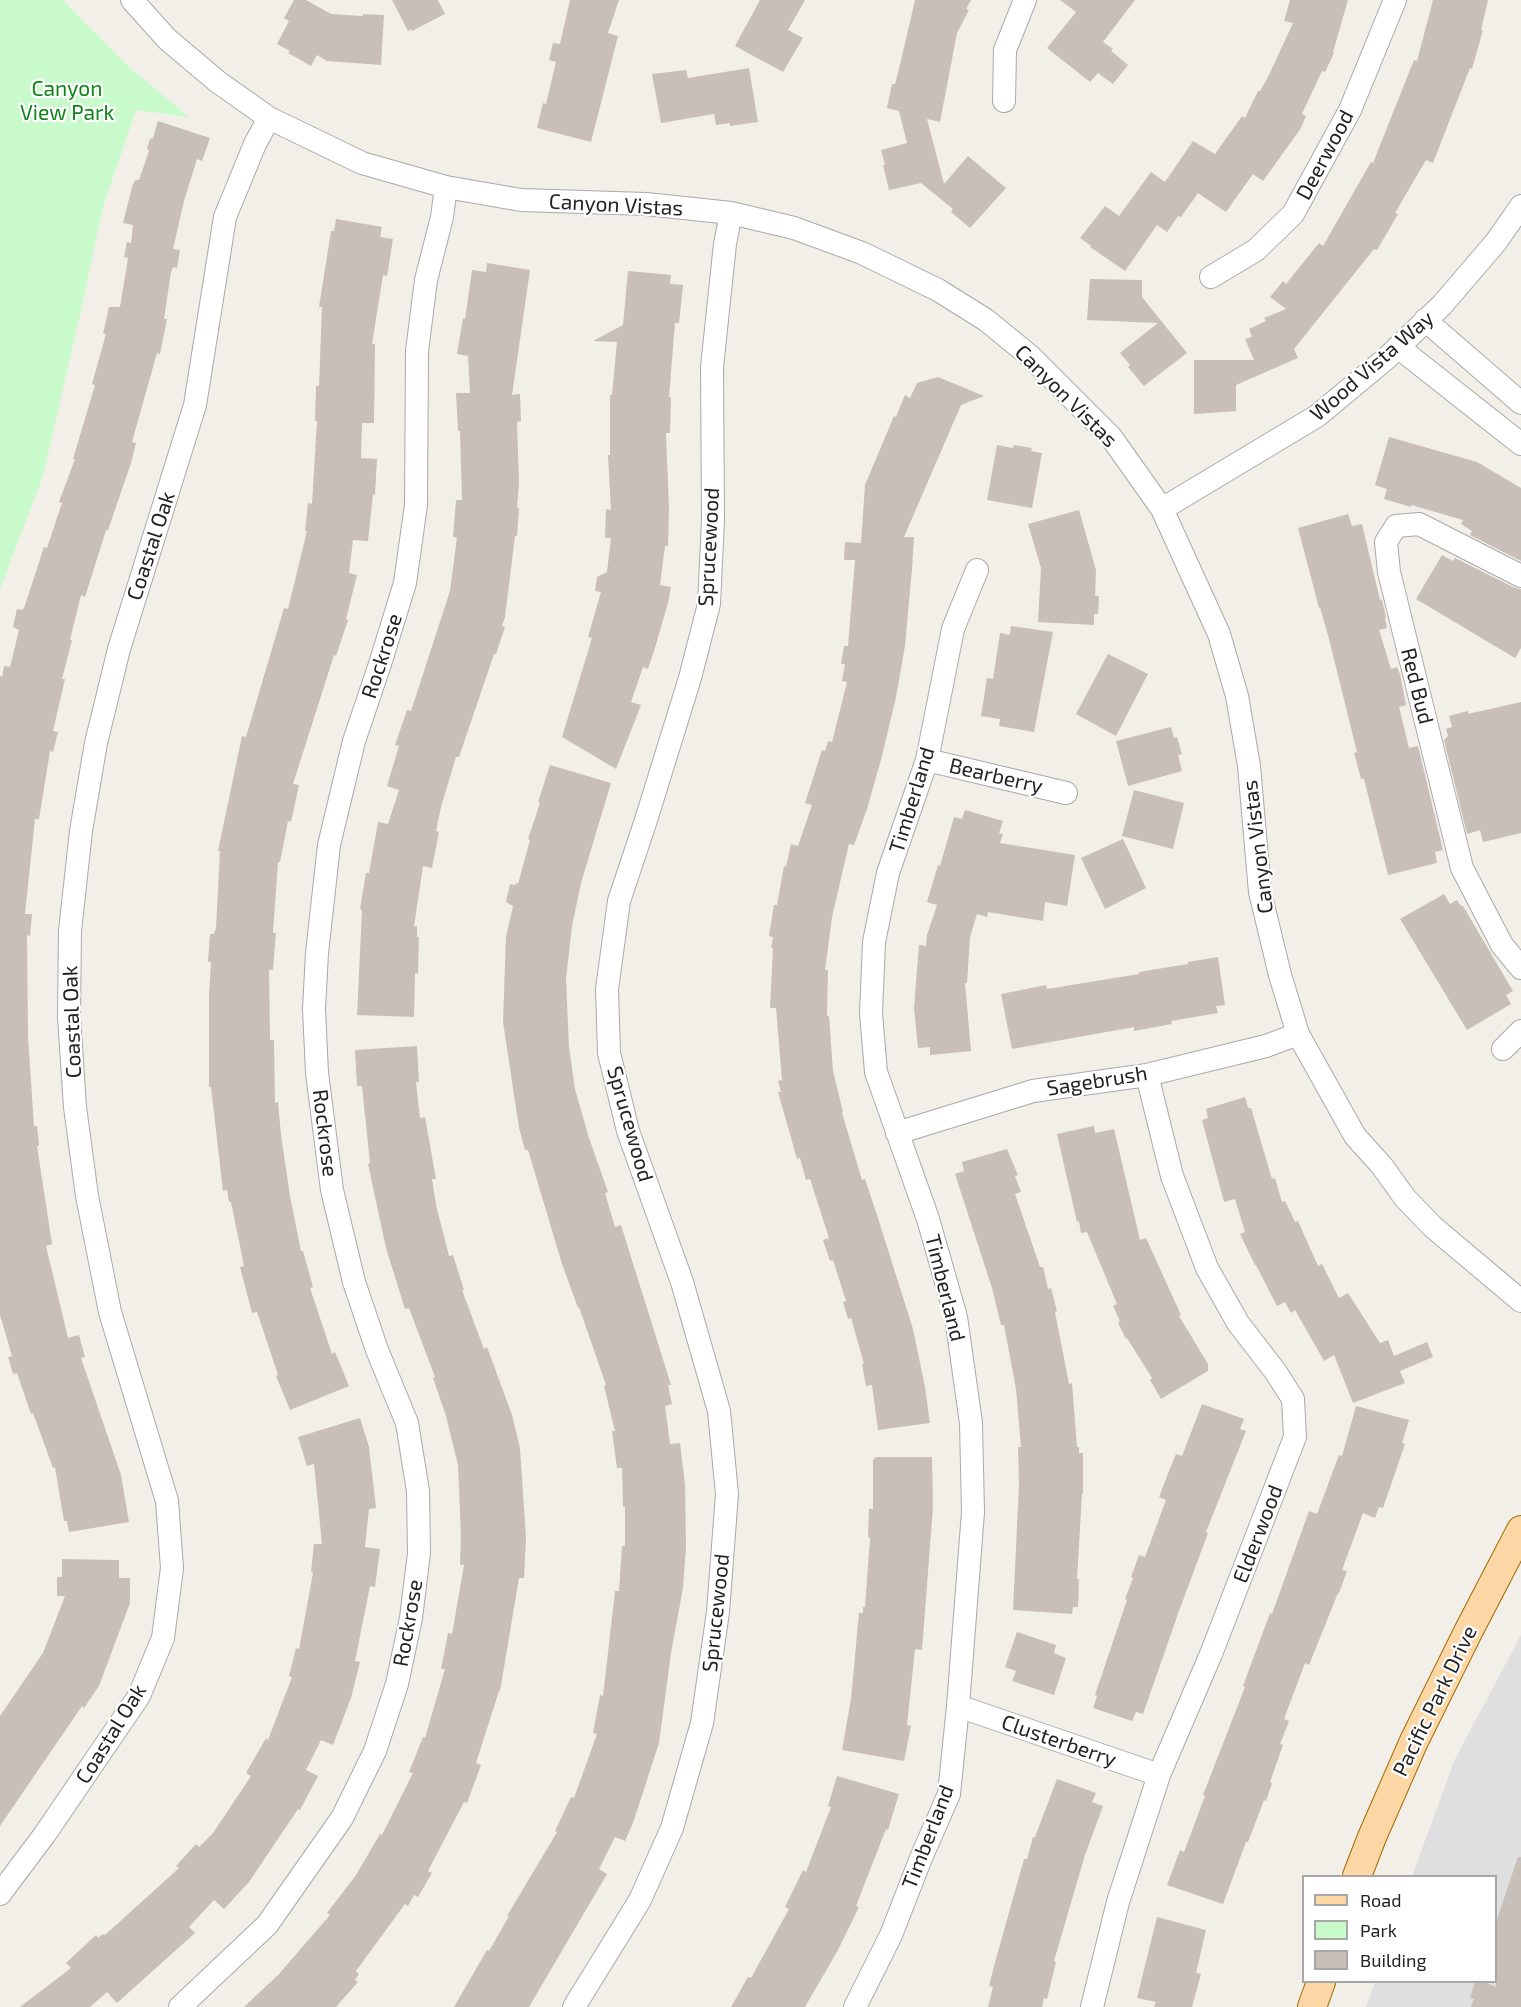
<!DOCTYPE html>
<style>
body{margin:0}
#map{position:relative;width:1521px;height:2007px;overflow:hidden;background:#f2efe9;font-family:"Exo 2",sans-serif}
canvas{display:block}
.legend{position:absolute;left:1302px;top:1875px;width:195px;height:108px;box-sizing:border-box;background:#fff;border:2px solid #a7a7a7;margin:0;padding:8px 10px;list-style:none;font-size:18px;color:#222}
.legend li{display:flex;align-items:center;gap:12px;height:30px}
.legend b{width:30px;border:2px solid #a7a7a7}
</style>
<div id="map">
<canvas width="1521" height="2007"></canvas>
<ul class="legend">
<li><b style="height:8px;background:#fcd6a4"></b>Road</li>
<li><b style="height:16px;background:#c8facc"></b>Park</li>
<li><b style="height:16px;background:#c7bfb8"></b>Building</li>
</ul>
</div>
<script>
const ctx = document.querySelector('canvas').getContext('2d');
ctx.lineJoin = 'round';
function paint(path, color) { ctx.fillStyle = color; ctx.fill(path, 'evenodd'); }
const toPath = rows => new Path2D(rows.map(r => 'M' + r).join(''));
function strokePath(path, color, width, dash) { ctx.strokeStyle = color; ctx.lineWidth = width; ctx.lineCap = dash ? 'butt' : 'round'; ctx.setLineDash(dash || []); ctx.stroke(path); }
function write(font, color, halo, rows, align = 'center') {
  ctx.font = font + ' "Exo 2",sans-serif'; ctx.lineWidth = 4.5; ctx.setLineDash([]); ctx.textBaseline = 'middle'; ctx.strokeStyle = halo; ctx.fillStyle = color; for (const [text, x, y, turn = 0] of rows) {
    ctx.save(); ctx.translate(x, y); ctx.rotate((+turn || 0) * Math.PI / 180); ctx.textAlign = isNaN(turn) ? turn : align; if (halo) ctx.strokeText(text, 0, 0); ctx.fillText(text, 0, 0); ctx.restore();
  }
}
paint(toPath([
 [1521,1635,1521,2007,1366,2007,1375,1982,1496,1982,1496,1876,1412,1876,1455,1759]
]), '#e0dfdf');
paint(toPath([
 [0,0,63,0,129,67,189,117,136,110,102,210,84,297,43,476,0,589]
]), '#c8facc');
paint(toPath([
 [294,0,306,0,331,14,363,16,363,14,384,15,381,65,327,61,317,55,311,66,288,53,290,51,277,44,289,21,284,18],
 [392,0,438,0,445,14,412,31,411,29,408,31],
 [570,0,619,0,608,33,618,36,591,142,537,128,543,103,546,104,556,62,549,60,553,43,560,44],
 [760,0,805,0,788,30,803,38,783,72,735,46],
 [915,0,971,0,966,9,969,10,957,33,940,122,927,119,944,184,968,156,1006,188,970,228,951,212,953,209,921,183,889,190,883,165,885,165,881,150,907,143,899,111,887,108,892,84,895,84,899,69],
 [1060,0,1135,0,1103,42,1113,49,1111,51,1128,65,1113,84,1098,73,1090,82,1047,48,1076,12],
 [1290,0,1348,0,1333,52,1334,53,1325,72,1322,71,1302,114,1306,116,1301,128,1263,181,1253,174,1226,212,1198,193,1181,217,1178,216,1167,232,1157,225,1125,271,1090,247,1091,246,1080,238,1105,206,1119,216,1151,172,1165,182,1193,141,1215,154,1242,116,1245,118,1258,91,1260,91,1268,77,1293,23,1284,21],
 [1433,0,1488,0,1481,30,1483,30,1472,69,1470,68,1433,163,1426,160,1395,213,1398,214,1377,250,1374,249,1294,349,1298,358,1236,385,1236,411,1194,414,1194,360,1254,360,1245,339,1252,337,1249,329,1266,321,1264,318,1286,309,1270,297,1283,281,1286,284,1319,243,1323,246,1371,162,1373,163,1414,60,1417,61],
 [749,68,758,122,730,126,730,123,716,125,714,114,661,123,652,74,686,70,688,78],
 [158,121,210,138,202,161,197,159,184,201,173,249,180,250,177,268,173,267,171,272,164,319,167,319,160,354,157,353,132,442,136,443,131,463,108,530,106,530,85,597,81,595,70,640,72,640,62,679,65,679,53,731,58,732,53,752,50,751,39,819,35,819,25,914,32,914,30,936,27,935,28,1037,34,1126,37,1126,39,1146,37,1146,52,1244,46,1246,68,1338,79,1335,85,1357,81,1358,121,1475,129,1522,69,1532,67,1521,64,1521,55,1467,53,1468,33,1413,31,1414,17,1373,13,1374,8,1357,12,1356,0,1315,0,676,2,677,4,666,10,667,19,630,13,627,17,609,22,610,24,608,44,547,47,548,62,503,59,502,75,459,73,459,95,385,92,384,106,334,103,334,109,307,120,307,128,258,124,257,127,242,131,243,133,225,123,223,132,187,135,180,139,180,149,151,147,148,150,139,153,138],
 [336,219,382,227,380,237,393,239,387,276,383,275,372,344,375,344,374,423,362,423,361,458,377,459,375,495,373,494,368,541,353,540,349,573,357,575,346,619,348,620,336,656,334,655,293,784,299,785,291,822,288,821,280,862,278,862,273,933,276,933,273,970,269,970,270,1040,274,1040,275,1103,278,1102,281,1135,290,1196,301,1251,303,1251,313,1287,310,1288,332,1354,335,1352,349,1386,290,1410,276,1376,278,1375,257,1312,252,1313,240,1267,244,1266,231,1202,229,1202,227,1190,223,1191,211,1087,209,1087,209,995,211,962,208,962,210,934,214,934,216,928,220,851,218,851,242,736,246,737,284,608,288,609,307,531,305,531,308,503,312,504,317,421,315,421,316,386,319,386,322,307,319,307,331,231,334,231],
 [487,263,530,270,512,395,520,394,521,421,517,422,519,483,517,508,519,508,517,536,515,536,505,617,502,626,505,627,496,654,494,654,459,757,456,757,441,807,436,831,439,832,432,868,423,866,414,926,417,926,417,937,419,937,418,974,415,973,414,1017,357,1015,362,910,360,909,366,873,369,873,378,822,388,824,399,790,387,786,399,746,395,745,407,710,411,711,450,591,457,537,453,537,456,500,462,500,460,431,458,431,456,393,470,393,468,356,457,354,463,318,465,319,472,270,486,272],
 [628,271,671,275,670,284,683,285,679,323,675,323,669,397,671,397,670,433,666,433,669,509,668,546,665,546,660,585,671,587,668,603,654,651,648,669,643,667,631,702,641,705,616,769,562,737,592,638,588,637,601,592,595,591,597,577,607,572,611,538,605,538,606,509,611,510,608,455,610,455,610,395,612,395,617,342,593,341,623,325],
 [1090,279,1142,280,1142,297,1187,353,1144,386,1128,367,1130,365,1120,353,1158,323,1087,320],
 [938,377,984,396,961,405,904,537,914,537,912,569,905,646,896,697,882,756,867,809,854,845,849,844,832,917,825,970,828,970,827,1016,829,1016,833,1071,843,1112,842,1113,862,1180,865,1179,877,1215,913,1329,925,1387,930,1423,878,1430,872,1385,866,1386,862,1364,864,1364,851,1318,848,1319,843,1302,846,1301,833,1260,830,1261,823,1240,829,1238,810,1179,806,1180,800,1158,797,1159,778,1092,781,1092,778,1081,782,1080,776,1008,770,1008,773,948,771,948,773,937,769,936,774,905,777,905,784,866,786,867,791,844,798,846,812,805,805,803,822,750,825,751,828,741,832,742,847,682,842,681,845,664,841,664,844,646,848,646,855,560,844,560,845,542,861,543,865,485,894,416,896,417,905,395,910,398,917,383],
 [1389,437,1477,462,1521,488,1521,561,1470,535,1472,531,1461,524,1463,520,1411,505,1411,507,1384,499,1387,489,1375,485],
 [997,445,1013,448,1014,445,1032,448,1031,451,1042,453,1032,508,987,500],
 [1079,510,1096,570,1095,596,1099,596,1098,614,1094,614,1094,625,1038,622,1041,568,1028,524],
 [1348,514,1352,526,1362,524,1380,600,1382,600,1386,617,1385,618,1387,628,1379,630,1391,669,1397,667,1400,674,1406,705,1399,707,1409,748,1418,746,1443,850,1435,852,1437,863,1388,875,1364,779,1361,779,1354,753,1357,752,1329,639,1320,607,1319,608,1298,528],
 [1442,555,1453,561,1455,558,1515,588,1521,589,1521,648,1515,658,1416,599],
 [1011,626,1053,632,1034,732,999,726,1000,719,981,716,987,678,993,679,1000,633,1010,635],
 [1108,654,1148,674,1116,736,1076,714],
 [1521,702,1521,833,1483,842,1480,830,1467,834,1444,740,1448,736,1446,729,1452,727,1449,716,1468,711,1468,714],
 [1171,727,1174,738,1177,737,1182,754,1178,755,1182,771,1128,786,1116,741],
 [550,765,611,783,581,883,572,926,566,979,569,1047,575,1089,589,1138,608,1192,605,1193,615,1227,621,1225,671,1385,668,1385,672,1404,665,1406,670,1444,680,1443,685,1484,686,1547,683,1588,671,1653,659,1743,633,1823,625,1841,615,1837,599,1869,607,1874,529,2007,454,2007,487,1950,489,1951,509,1916,507,1916,557,1832,555,1831,571,1797,574,1798,597,1734,593,1733,600,1695,603,1696,615,1591,619,1591,622,1546,625,1546,625,1507,623,1507,622,1468,617,1468,612,1431,615,1431,604,1386,606,1385,579,1307,578,1308,562,1264,528,1150,525,1150,519,1128,503,1022,506,937,513,906,506,902,510,884,515,885,516,883,518,884,530,840,528,839,540,803,538,802],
 [1134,790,1184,803,1173,849,1122,836],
 [965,810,1003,821,999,833,1003,834,1000,843,1075,855,1067,906,1045,902,1043,921,988,912,987,917,977,914,970,937,967,983,965,983,971,1051,930,1055,930,1047,918,1048,914,1008,919,945,926,946,927,935,937,905,927,902,938,865,940,866,954,817,962,819],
 [1123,839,1146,888,1105,909,1081,858],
 [1444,894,1450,904,1457,900,1461,906,1463,906,1513,991,1506,995,1511,1004,1467,1030,1400,919],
 [1218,957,1225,1005,1216,1006,1218,1013,1171,1021,1172,1024,1134,1031,1134,1027,1012,1049,1001,994,1046,985,1047,989,1139,974,1139,972,1188,964,1188,962],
 [417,1046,419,1082,416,1082,420,1118,425,1117,436,1179,432,1179,436,1205,449,1256,453,1255,464,1290,462,1290,484,1349,487,1347,512,1415,520,1448,526,1538,524,1578,519,1578,500,1691,499,1691,476,1763,481,1765,467,1803,464,1802,428,1871,432,1873,418,1897,414,1895,408,1906,405,1904,356,1971,359,1974,355,1980,358,1982,336,2007,244,2007,279,1974,330,1915,327,1913,356,1875,380,1834,382,1835,413,1773,409,1772,423,1737,425,1738,445,1669,441,1669,448,1633,452,1634,464,1565,460,1565,461,1536,458,1465,446,1416,433,1378,435,1377,409,1308,405,1309,386,1248,368,1164,370,1163,362,1086,357,1086,355,1050],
 [1245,1097,1248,1108,1251,1108,1272,1179,1275,1178,1282,1202,1285,1201,1295,1222,1298,1221,1318,1266,1322,1264,1339,1298,1348,1293,1380,1343,1388,1340,1394,1356,1427,1342,1433,1357,1400,1371,1405,1383,1353,1403,1334,1355,1324,1361,1295,1310,1291,1313,1285,1302,1277,1306,1256,1265,1255,1265,1240,1234,1245,1232,1235,1199,1224,1202,1202,1120,1208,1118,1206,1109],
 [1094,1126,1095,1133,1114,1129,1140,1240,1146,1238,1181,1315,1179,1316,1208,1364,1208,1371,1161,1399,1150,1380,1152,1378,1127,1338,1126,1339,1118,1323,1120,1321,1113,1306,1117,1304,1087,1232,1081,1233,1079,1221,1077,1222,1057,1134],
 [1007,1149,1018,1175,1015,1176,1021,1192,1015,1194,1040,1267,1043,1267,1048,1289,1051,1288,1057,1311,1055,1312,1069,1384,1072,1383,1077,1447,1079,1447,1079,1453,1083,1453,1083,1494,1082,1494,1077,1579,1079,1579,1078,1607,1073,1607,1072,1614,1013,1610,1019,1484,1018,1447,1021,1447,1016,1389,1004,1325,1001,1325,992,1288,955,1174,964,1171,962,1162],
 [1202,1404,1244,1419,1240,1429,1246,1431,1206,1532,1208,1533,1179,1611,1143,1714,1136,1712,1132,1721,1093,1708,1097,1696,1095,1695,1127,1600,1125,1599,1133,1578,1131,1577,1139,1555,1145,1557,1166,1500,1159,1497,1169,1471,1176,1454,1182,1456],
 [1356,1406,1409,1420,1402,1443,1405,1444,1383,1508,1379,1507,1375,1518,1363,1513,1342,1570,1347,1571,1339,1593,1338,1593,1309,1665,1305,1663,1284,1719,1289,1721,1280,1744,1283,1745,1270,1782,1272,1783,1266,1801,1264,1800,1248,1842,1246,1842,1223,1904,1220,1903,1167,1885,1180,1850,1184,1852,1205,1796,1203,1795,1245,1687,1243,1686,1270,1613,1272,1614,1309,1511,1317,1514,1339,1455,1342,1456],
 [360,1418,369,1447,376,1508,369,1509,365,1547,380,1549,375,1587,370,1586,355,1661,360,1662,351,1698,333,1745,321,1740,306,1770,318,1776,300,1810,298,1809,249,1882,224,1909,214,1900,189,1927,195,1933,117,2003,107,1992,90,2007,20,2007,71,1968,66,1963,96,1935,98,1938,103,1934,105,1935,179,1868,176,1866,196,1844,199,1847,213,1833,251,1776,246,1773,266,1738,268,1740,292,1677,289,1676,296,1648,299,1649,313,1573,311,1572,314,1544,322,1544,314,1464,307,1466,298,1437],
 [875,1457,932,1457,933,1507,922,1650,915,1649,907,1725,911,1726,904,1761,842,1750,851,1699,859,1613,863,1613,863,1607,865,1607,870,1538,868,1537,869,1509,873,1509,873,1459,875,1459],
 [62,1559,119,1560,119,1578,130,1578,130,1603,99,1686,84,1708,82,1706,0,1826,0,1716,43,1653,65,1596,57,1596,57,1577,62,1577],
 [1017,1632,1056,1645,1054,1653,1066,1658,1054,1695,1012,1681,1016,1671,1005,1667],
 [837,1776,899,1794,888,1830,886,1829,856,1906,859,1907,838,1950,805,2007,731,2007,748,1977,751,1978,789,1909,785,1907,803,1870,806,1872,831,1807,828,1806],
 [1057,1779,1096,1793,1092,1802,1103,1806,1085,1855,1054,1961,1056,1962,1047,1999,1044,1998,1042,2007,988,2007,993,1987,989,1986,994,1966,1024,1859,1027,1859,1033,1837,1035,1837],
 [1518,1857,1521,1857,1521,2007,1471,2007,1474,1999,1470,1998,1475,1982,1484,1982,1496,1987,1496,1922],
 [1157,1917,1206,1930,1196,1973,1201,1974,1192,2007,1154,2007,1156,2002,1137,1998]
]), '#c7bfb8');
const minor = toPath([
 [132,0,167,39,218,82,269,118,362,163,446,187,521,200,646,204,731,213,794,228,862,253,938,290,986,320,1030,356,1111,437,1162,509,1219,634,1237,696,1249,766,1260,892,1280,975,1298,1034,1355,1136,1382,1166,1405,1198,1433,1227,1521,1301],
 [1004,101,1005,50,1025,0],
 [1211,277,1256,250,1293,214,1350,110,1395,0],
 [1425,320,1521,403],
 [1398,347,1521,444],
 [1162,509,1317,416,1388,357,1442,305,1496,242,1521,206],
 [1521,576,1419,524,1396,526,1386,542,1389,572,1462,868,1502,945,1521,968],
 [927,760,1066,793],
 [1503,1049,1521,1031],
 [897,1133,1033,1091,1147,1075,1266,1046,1298,1034],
 [958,1706,1159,1775],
 [0,1894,45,1834,139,1696,163,1638,172,1568,167,1501,110,1312,87,1196,75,1107,69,1017,70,931,81,831,96,743,119,649,195,405,225,217,255,144,269,118],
 [180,2007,267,1925,342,1818,375,1751,397,1684,411,1618,419,1553,418,1491,407,1423,377,1350,354,1282,332,1190,317,1073,314,1009,317,953,329,845,354,741,380,664,405,583,416,505,417,351,426,280,442,217,446,187],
 [574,2007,640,1900,672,1828,702,1723,718,1612,727,1494,719,1411,682,1282,628,1131,609,1053,607,989,619,901,646,820,690,678,709,604,713,520,712,367,725,244,731,213],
 [855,2007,891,1935,921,1858,949,1794,958,1706,973,1512,971,1423,956,1317,928,1219,876,1072,871,1013,874,942,888,873,927,760,953,629,977,570],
 [1092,2007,1118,1902,1159,1775,1211,1654,1295,1437,1293,1399,1275,1371,1238,1323,1207,1268,1172,1176,1147,1075]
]);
const major = toPath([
 [1357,1876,1372,1837,1414,1741,1469,1630,1521,1530],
 [1312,2007,1321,1982]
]);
strokePath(minor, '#a9a9a9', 24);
strokePath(major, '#a06b00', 30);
strokePath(minor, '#fff', 22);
strokePath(major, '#fcd6a4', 28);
write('21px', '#0c8416', '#fff', [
 ["Canyon",67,89],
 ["View Park",67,113]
]);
write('21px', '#222', '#fff', [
 ["Deerwood",1325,155,-62],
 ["Canyon Vistas",616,205,3],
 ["Wood Vista Way",1372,366,-41],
 ["Canyon Vistas",1066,396,45],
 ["Coastal Oak",151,546,-72],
 ["Sprucewood",709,547,-87],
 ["Rockrose",382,656,-72],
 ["Red Bud",1417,686,76],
 ["Bearberry",996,776,13],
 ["Timberland",912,800,-73],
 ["Canyon Vistas",1258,847,-97],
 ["Coastal Oak",72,1022,-92],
 ["Sagebrush",1097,1081,-9],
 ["Sprucewood",630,1124,74],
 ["Rockrose",325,1133,83],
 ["Timberland",945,1288,76],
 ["Elderwood",1258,1534,-69],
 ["Sprucewood",716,1613,-84],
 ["Rockrose",408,1623,-80],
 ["Pacific Park Drive",1435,1701,-64],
 ["Coastal Oak",111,1734,-58],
 ["Clusterberry",1059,1741,19],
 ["Timberland",928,1837,-69]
]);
</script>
